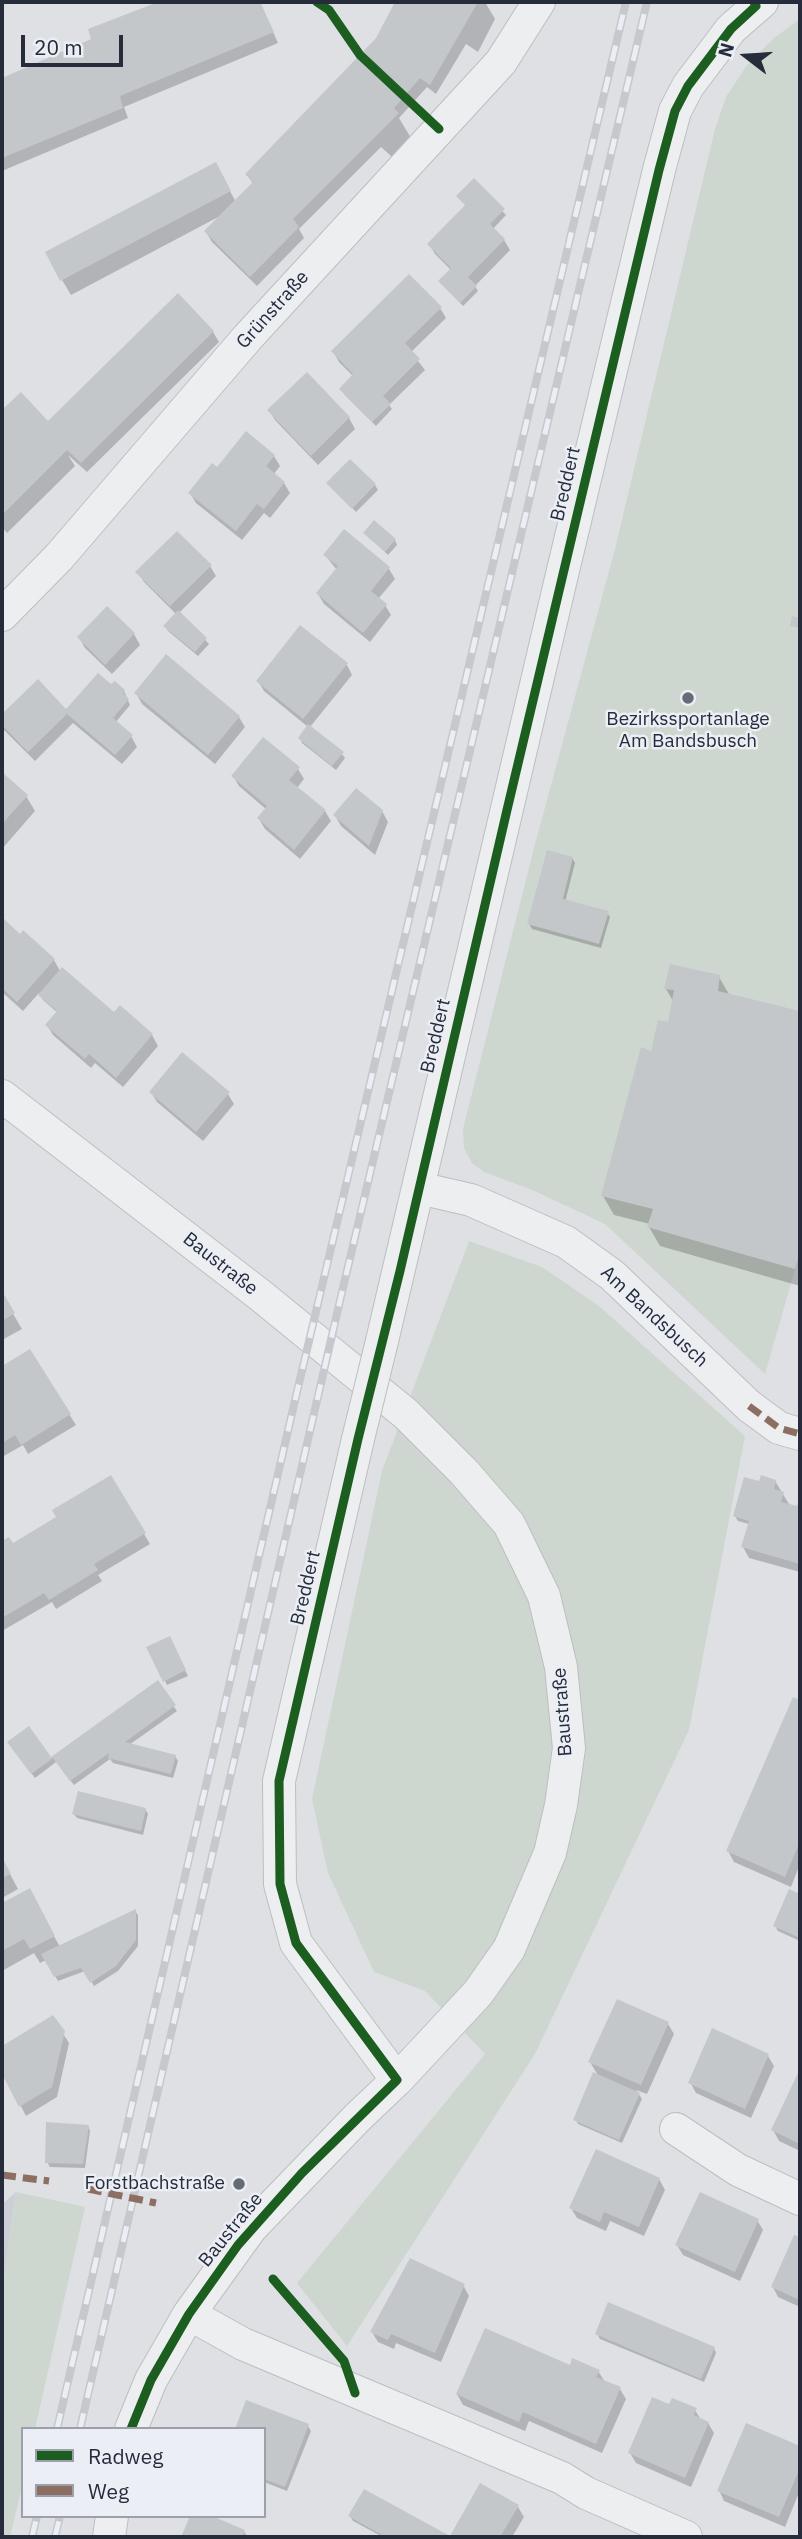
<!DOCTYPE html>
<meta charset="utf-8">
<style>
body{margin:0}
#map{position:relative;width:802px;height:2539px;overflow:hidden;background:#dee0e4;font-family:"IBM Plex Sans",sans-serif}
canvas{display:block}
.frame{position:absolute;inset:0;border:4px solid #262c3b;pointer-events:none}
.legend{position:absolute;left:21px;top:2427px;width:245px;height:91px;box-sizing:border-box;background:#ebeef4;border:2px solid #9ca0aa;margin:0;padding:9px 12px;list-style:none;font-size:21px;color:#262c3b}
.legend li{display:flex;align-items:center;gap:14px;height:35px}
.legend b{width:35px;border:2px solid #9ca0aa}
.north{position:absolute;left:711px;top:21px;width:70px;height:70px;-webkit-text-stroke:5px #ebeef4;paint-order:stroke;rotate:287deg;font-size:19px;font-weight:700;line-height:28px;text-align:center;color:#262c3b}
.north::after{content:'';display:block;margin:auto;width:24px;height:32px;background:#262c3b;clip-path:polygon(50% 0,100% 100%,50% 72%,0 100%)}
.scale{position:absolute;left:21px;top:35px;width:102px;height:32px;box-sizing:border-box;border:4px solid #262c3b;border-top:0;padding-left:9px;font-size:21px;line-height:24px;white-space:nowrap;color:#262c3b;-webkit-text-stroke:5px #ebeef4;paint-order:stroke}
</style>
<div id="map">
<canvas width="802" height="2539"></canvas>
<div class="frame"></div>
<ul class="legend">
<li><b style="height:9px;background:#1b5e20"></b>Radweg</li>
<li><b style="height:9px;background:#8d6e63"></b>Weg</li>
</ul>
<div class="north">N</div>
<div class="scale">20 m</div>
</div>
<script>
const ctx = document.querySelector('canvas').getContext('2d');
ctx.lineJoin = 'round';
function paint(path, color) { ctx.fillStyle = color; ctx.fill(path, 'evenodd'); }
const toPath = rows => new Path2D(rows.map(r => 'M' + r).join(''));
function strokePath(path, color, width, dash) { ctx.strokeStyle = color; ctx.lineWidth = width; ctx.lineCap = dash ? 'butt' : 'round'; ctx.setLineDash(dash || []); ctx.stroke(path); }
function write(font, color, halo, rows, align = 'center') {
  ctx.font = font + ' "IBM Plex Sans",sans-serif'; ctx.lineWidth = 5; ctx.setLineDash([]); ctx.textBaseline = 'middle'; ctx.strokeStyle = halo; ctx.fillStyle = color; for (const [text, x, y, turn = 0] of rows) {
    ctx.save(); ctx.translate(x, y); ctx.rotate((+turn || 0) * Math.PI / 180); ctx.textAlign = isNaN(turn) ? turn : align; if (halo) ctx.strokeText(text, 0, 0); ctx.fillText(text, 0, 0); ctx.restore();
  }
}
paint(toPath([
 [16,2192,2,2294,2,2204]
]), '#cccfd7');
paint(toPath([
 [800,19,800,1252,765,1374,605,1224,530,1189,484,1172,472,1163,464,1148,463,1129,534,848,615,549,715,129,726,97,747,65,774,38],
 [469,1241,542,1267,599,1306,745,1436,689,1730,535,2054,347,2346,297,2283,485,2054,425,1991,374,1972,328,1873,312,1799,382,1471],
 [16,2192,85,2207,35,2429,23,2429,23,2482,10,2537,2,2537,2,2294]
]), '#ced7cf');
paint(toPath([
 [163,2,260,2,278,43,124,107,128,118,2,171,2,80,93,40,90,30],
 [397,2,485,2,495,19,478,52,466,44,436,94,427,87,399,118,411,138,392,157,381,147,299,229,304,238,257,286,212,242,206,232,222,215,71,295,62,280,223,179,236,202,253,184,247,174,378,39],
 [474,181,506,215,492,230,504,240,510,250,475,286,478,291,463,306,440,281,451,270,435,254,429,244,467,206,458,197],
 [178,296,213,332,219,342,87,472,68,455,75,466,7,533,2,527,2,413,21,394,48,423],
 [440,308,446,318,411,352,425,370,389,405,392,409,376,426,344,394,354,377,339,362,333,351],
 [307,374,349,418,355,429,318,465,275,420,269,410],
 [274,456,280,466,273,475,284,483,290,493,270,518,264,513,242,540,196,503,190,493,217,469],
 [328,483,375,485,378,490,356,512],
 [344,532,389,569,395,579,378,599,385,605,391,615,370,642,324,604,318,594,337,570,325,555],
 [365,533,395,540,397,545,388,555],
 [210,566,216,576,179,613,209,644,198,656,168,631,165,626,176,614,144,582,138,572],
 [107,608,134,634,140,645,112,674,85,648,79,637],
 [347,665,352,675,310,727,342,754,345,758,336,770,302,743,300,738,308,727,264,691,258,681],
 [38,682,67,712,111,686,124,691,130,705,115,723,131,736,137,747,122,764,73,723,35,761,4,730,2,717],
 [136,693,239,717,245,727,215,764,142,704],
 [298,769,304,779,297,788,325,811,331,821,300,859,265,829,259,819,267,810,239,786,233,776],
 [2,774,26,796,35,811,2,849],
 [382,811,388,822,375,855,341,826,335,815],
 [572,858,575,863,565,902,607,913,610,917,601,948,532,929,529,924],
 [2,919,20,936,54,960,60,971,114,1015,120,1008,152,1035,158,1046,123,1087,95,1063,91,1068,53,1035,47,1025,58,1013,43,1000,39,993,23,1011,2,992],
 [719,977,730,996,800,1012,800,1286,660,1246,649,1227,650,1224,614,1215,603,1196,652,1053,669,1024,673,1001,666,989],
 [151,1092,228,1094,234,1104,203,1141,157,1102],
 [2,1295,22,1329,2,1340],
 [29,1352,76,1425,28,1454,23,1445,2,1457,2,1368],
 [110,1477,150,1544,98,1575,102,1581,56,1609,52,1602,2,1631,2,1543,8,1539,12,1545,59,1518],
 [775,1481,789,1504,798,1508,800,1500,800,1572,749,1558,743,1547,749,1524,738,1521,735,1516,758,1483],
 [169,1638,188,1676,167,1685,149,1648],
 [157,1683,177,1711,129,1745,175,1756,178,1761,173,1778,113,1763,110,1759,74,1785,56,1762,35,1778,12,1747,51,1759],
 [794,1699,800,1702,800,1864,791,1887,734,1862,728,1851],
 [145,1809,148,1814,143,1835,77,1818,74,1814],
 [2,1859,18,1889,2,1898],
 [29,1891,60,1947,135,1911,138,1915,138,1946,118,1971,94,1986,85,1971,58,1981,46,1960,40,1963,34,1953,2,1971,2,1905],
 [790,1891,800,1896,800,1941,778,1931,775,1926],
 [53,2018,69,2043,57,2097,26,2116,2,2070,2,2048],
 [668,2024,674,2034,647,2094,636,2090,642,2099,622,2143,578,2124,575,2119,599,2077,590,2062],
 [768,2056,774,2066,751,2118,696,2093,690,2082],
 [799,2076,800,2076,800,2151,779,2141,773,2130],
 [88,2126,90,2131,85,2168,50,2167,47,2162],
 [659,2179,665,2190,644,2236,610,2221,606,2231,577,2218,571,2208],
 [757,2220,763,2230,740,2281,683,2255,677,2245],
 [795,2237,800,2239,800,2307,778,2297,773,2287],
 [463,2285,469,2296,441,2362,396,2343,394,2349,378,2342,372,2332],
 [597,2334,714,2348,716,2353,704,2382,600,2339],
 [571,2367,598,2371,605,2382,620,2389,626,2399,602,2453,529,2421,525,2431,463,2405,457,2394],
 [670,2407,695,2410,701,2420,708,2423,714,2433,691,2487,636,2463,630,2453],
 [746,2425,800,2448,800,2490,785,2527,724,2501,719,2490],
 [308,2426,311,2431,287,2491,264,2482,264,2429],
 [481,2485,518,2507,524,2517,512,2537,451,2537],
 [400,2511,450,2537,383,2537,353,2521,350,2516],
 [192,2516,244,2532,247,2536,183,2537]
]), '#0003');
paint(toPath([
 [158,2,260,2,274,32,120,96,123,108,2,158,2,78,91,39,88,29],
 [395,2,478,2,430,85,420,78,394,108,399,113,293,219,299,227,250,277,204,231,253,182,245,174,376,38],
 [216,162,231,191,60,281,45,252],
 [474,178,505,209,490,224,505,239,468,277,477,286,460,303,438,281,451,268,427,244,465,205,456,196],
 [409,274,442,307,405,343,420,359,383,396,391,404,372,422,339,389,353,374,331,351],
 [178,293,214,331,81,463,67,450,2,515,2,410,21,392,48,421],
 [307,372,350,417,311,456,267,410],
 [246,431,275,455,266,466,285,482,264,509,257,504,236,531,188,493,212,463,217,467],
 [350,459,376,484,352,509,326,483],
 [374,520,396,539,385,552,363,533],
 [344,529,390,567,371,591,387,604,363,633,316,593,338,566,323,555],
 [177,531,212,565,170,606,135,572],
 [107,606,135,633,105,665,77,637],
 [178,610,207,638,195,652,163,626],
 [792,616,800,618,800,628,790,626],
 [300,625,348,663,303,719,256,681],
 [166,654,240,716,208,755,134,693],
 [98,673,111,684,115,681,125,690,123,693,129,699,113,718,133,735,115,755,67,714,28,752,2,725,2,714,38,679,66,709],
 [308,724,344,752,332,766,298,738],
 [263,737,300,767,289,780,326,810,294,850,257,818,267,806,231,776],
 [2,772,28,795,2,824],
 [356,788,383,810,369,846,333,815],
 [547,850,573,857,563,899,609,911,599,944,527,924],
 [2,917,20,934,23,930,55,959,17,1002,2,988],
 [670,964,720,975,718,991,800,1011,800,1252,795,1269,647,1227,653,1209,601,1196,641,1047,651,1051,658,1020,668,1022,674,990,664,989],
 [62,967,114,1012,120,1005,153,1034,116,1078,89,1054,85,1059,45,1025,57,1011,38,995],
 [182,1052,230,1092,196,1132,149,1092],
 [2,1291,15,1313,2,1321],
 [30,1349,71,1414,21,1445,15,1435,2,1443,2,1366],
 [111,1475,146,1533,94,1564,98,1570,49,1600,44,1593,2,1618,2,1541,9,1537,13,1543,56,1517,52,1510],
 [761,1475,776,1480,774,1489,784,1492,781,1502,797,1506,800,1496,800,1564,741,1547,749,1521,733,1516,744,1477,759,1481],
 [170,1636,186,1670,163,1682,146,1647],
 [158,1680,176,1705,125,1742,176,1755,171,1774,108,1758,109,1753,70,1781,53,1758,31,1774,7,1742,29,1726,51,1757],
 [793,1697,800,1700,800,1841,785,1877,726,1851],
 [78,1791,146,1808,141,1831,72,1814],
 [2,1857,11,1874,2,1878],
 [30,1888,55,1936,30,1949,24,1939,2,1951,2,1903],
 [789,1889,800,1894,800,1938,773,1926],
 [136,1909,136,1940,116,1966,90,1983,81,1968,54,1977,41,1954],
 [617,1999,669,2022,641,2085,588,2062],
 [53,2015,65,2031,52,2087,19,2107,2,2074,2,2046],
 [712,2028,769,2054,745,2109,688,2083],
 [593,2072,640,2093,619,2140,573,2120],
 [798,2073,800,2074,800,2144,771,2130],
 [46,2122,89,2125,83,2164,45,2163],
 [596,2149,660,2178,639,2227,604,2212,600,2222,569,2208],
 [700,2192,759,2219,735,2272,675,2245],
 [794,2235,800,2237,800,2300,771,2287],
 [410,2258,465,2284,435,2353,391,2334,388,2340,370,2332],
 [608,2302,715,2347,701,2379,595,2334],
 [485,2328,570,2365,572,2358,600,2370,596,2377,621,2387,596,2444,523,2412,519,2422,456,2394],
 [652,2397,669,2404,672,2398,697,2408,694,2415,709,2422,685,2478,628,2453],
 [246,2400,309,2424,285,2487,264,2479,264,2429,235,2429],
 [746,2423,800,2446,800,2468,779,2517,717,2491],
 [480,2483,519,2505,500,2537,386,2537,348,2516,364,2489,450,2536],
 [190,2516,212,2516,245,2530,242,2537,181,2537]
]), '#c4c7ca');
const street = toPath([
 [2,615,59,557,248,337,501,62,539,2],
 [2,1096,260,1295,406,1414,464,1472,509,1524,544,1596,561,1667,569,1748,561,1805,550,1853,509,1949,478,1993,397,2080,357,2118,251,2228,189,2314,151,2380,131,2429],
 [419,1188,471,1200,566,1242,612,1275,749,1406,779,1428,800,1434],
 [382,1341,560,583,659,170,675,111,688,86,731,29,762,2],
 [358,1439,279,1781,280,1884,296,1943,397,2080],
 [676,2129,738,2170,800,2199],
 [189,2314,243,2344,562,2478,586,2493,686,2537],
 [109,2537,112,2516]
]);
strokePath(street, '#bcbec2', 34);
strokePath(street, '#edeef0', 32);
const rail = toPath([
 [57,2429,296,1396,626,2],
 [80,2429,342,1292,647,2],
 [32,2537,37,2516],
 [55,2537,60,2516]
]);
strokePath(rail, '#c6c8cb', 8);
strokePath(rail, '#ebeef4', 5, [16]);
const streetBridge = toPath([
 [358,1439,382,1341]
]);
strokePath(streetBridge, '#bcbec2', 34, []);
strokePath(streetBridge, '#edeef0', 32);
strokePath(toPath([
 [749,1406,779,1428,800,1434],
 [2,2175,49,2181],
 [88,2189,156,2203]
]), '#8d6e63', 7, [14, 7]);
strokePath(toPath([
 [317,2,329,10,360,55,439,129],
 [273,2279,344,2361,355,2393],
 [131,2429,151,2380,189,2314,238,2245,302,2173,397,2080,296,1943,280,1884,279,1781,358,1439,400,1271,507,810,659,170,675,111,688,86,731,29,756,6,754,2]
]), '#1b5e20', 9);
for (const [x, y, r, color] of [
 [688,698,7,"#666b76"],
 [239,2184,7,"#666b76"]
]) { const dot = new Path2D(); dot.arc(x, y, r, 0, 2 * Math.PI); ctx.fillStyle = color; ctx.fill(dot); strokePath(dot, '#ebeef4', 2.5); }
write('19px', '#262c3b', '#ebeef4', [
 ["Grünstraße",273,310,-48],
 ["Breddert",566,484,-77],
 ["Breddert",436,1036,-77],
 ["Baustraße",220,1264,38],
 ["Am Bandsbusch",654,1317,43],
 ["Breddert",306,1588,-77],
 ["Baustraße",563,1712,-94],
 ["Baustraße",231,2230,-51]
]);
write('19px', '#262c3b', '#ebeef4', [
 ["Bezirkssportanlage",688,720],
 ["Am Bandsbusch",688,742],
 ["Forstbachstraße",225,2184,"right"]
]);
</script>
